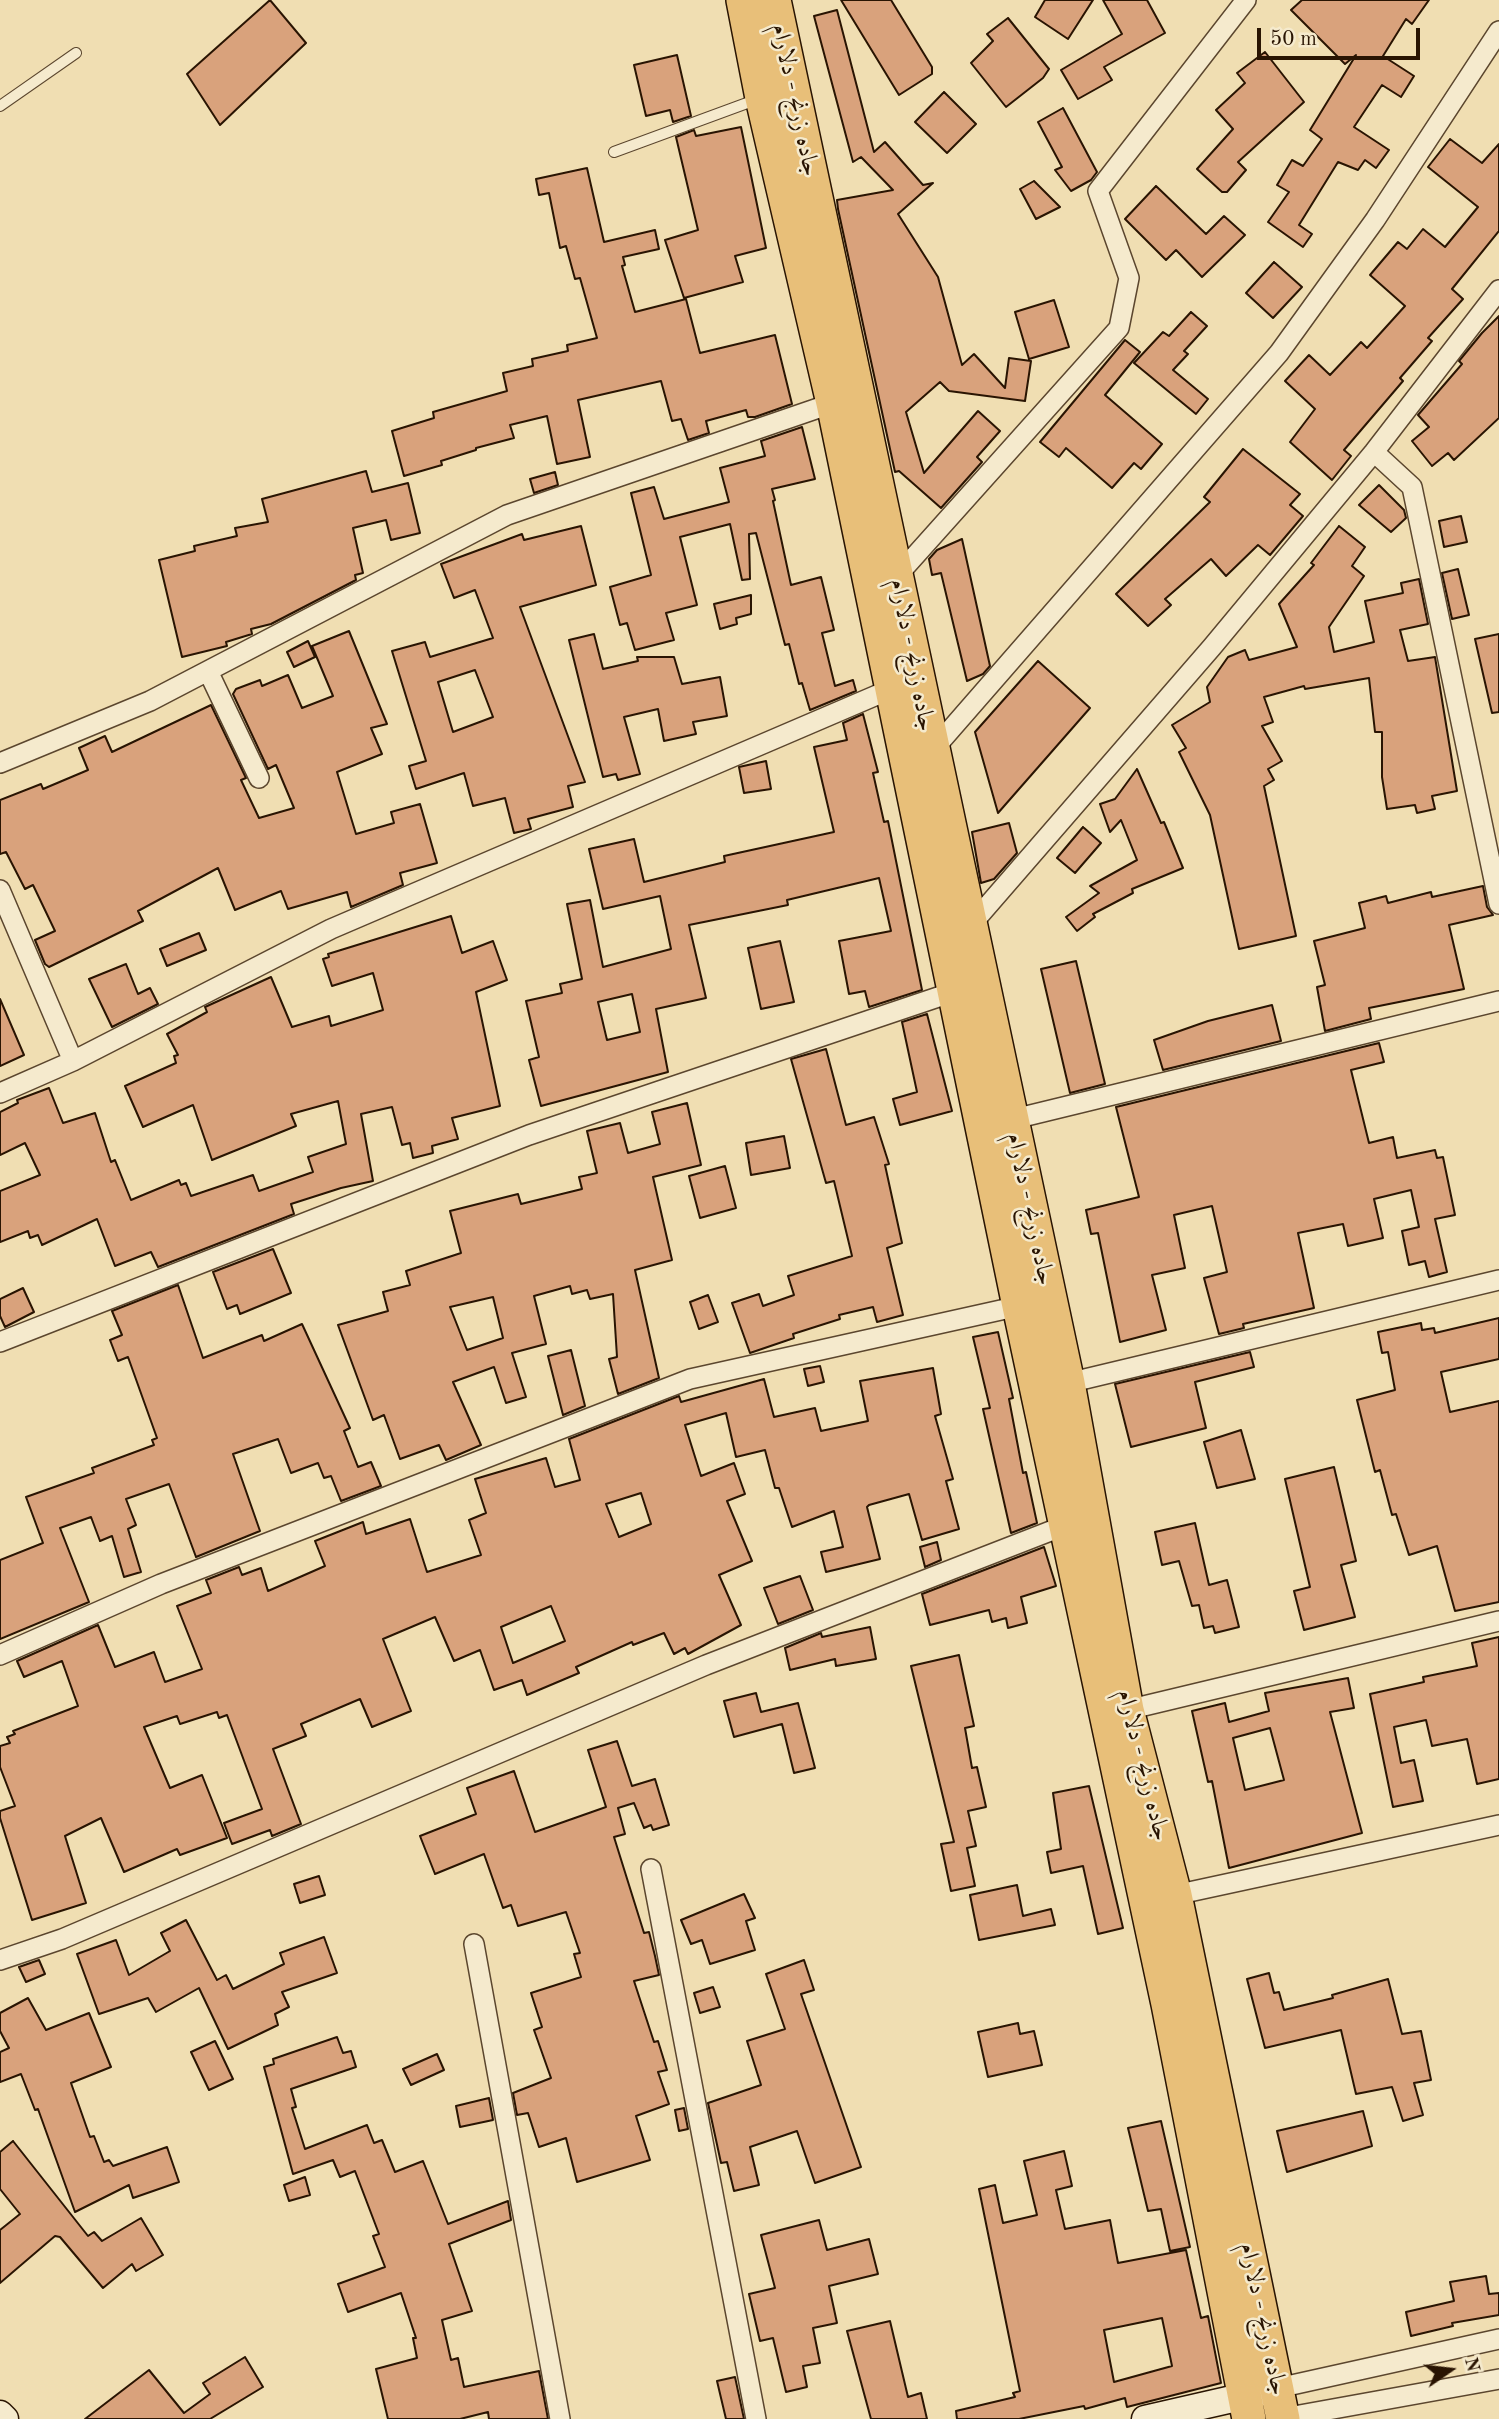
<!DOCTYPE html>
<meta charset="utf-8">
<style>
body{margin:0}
#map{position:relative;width:1499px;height:2419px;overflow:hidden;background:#f0deb2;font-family:"Old Standard TT",serif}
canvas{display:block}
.north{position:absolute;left:1415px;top:2335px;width:70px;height:70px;-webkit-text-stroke:5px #f5eacd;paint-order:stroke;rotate:76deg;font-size:19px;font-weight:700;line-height:28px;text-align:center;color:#291402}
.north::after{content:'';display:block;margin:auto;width:24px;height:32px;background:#291402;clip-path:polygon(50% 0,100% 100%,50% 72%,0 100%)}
.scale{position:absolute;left:1257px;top:28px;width:163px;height:32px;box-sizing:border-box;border:4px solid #291402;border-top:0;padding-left:9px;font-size:21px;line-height:24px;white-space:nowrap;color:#291402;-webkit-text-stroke:5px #f5eacd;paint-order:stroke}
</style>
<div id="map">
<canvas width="1499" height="2419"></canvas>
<div class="north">N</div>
<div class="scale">50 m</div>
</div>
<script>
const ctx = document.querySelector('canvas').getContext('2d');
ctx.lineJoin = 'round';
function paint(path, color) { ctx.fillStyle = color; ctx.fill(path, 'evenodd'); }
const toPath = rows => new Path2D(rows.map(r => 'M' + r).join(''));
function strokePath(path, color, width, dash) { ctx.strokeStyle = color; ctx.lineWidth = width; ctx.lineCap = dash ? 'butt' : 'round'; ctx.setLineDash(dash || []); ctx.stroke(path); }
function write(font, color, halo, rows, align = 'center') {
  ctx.font = font + ' "Old Standard TT",Amiri,serif'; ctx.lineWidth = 5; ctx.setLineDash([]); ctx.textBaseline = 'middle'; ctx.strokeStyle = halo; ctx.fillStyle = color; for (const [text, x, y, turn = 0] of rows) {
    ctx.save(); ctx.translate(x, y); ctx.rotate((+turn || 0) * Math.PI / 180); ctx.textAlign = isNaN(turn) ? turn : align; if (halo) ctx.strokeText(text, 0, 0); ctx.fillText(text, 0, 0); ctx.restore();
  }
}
const building = toPath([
 [270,0,306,43,220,125,187,74,270,0],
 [841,0,891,0,932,67,932,74,899,95,841,0],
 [1045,0,1093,0,1068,39,1035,17,1045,0],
 [1103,0,1147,0,1165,33,1104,67,1112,80,1078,99,1061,70,1122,34,1103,0],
 [1302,0,1429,0,1412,24,1406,19,1383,56,1414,76,1401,97,1382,85,1354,127,1389,150,1376,168,1365,160,1358,170,1338,162,1299,225,1312,234,1303,247,1268,222,1289,192,1277,185,1292,160,1303,166,1322,139,1310,130,1356,55,1345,64,1291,10,1302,0],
 [837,10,874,152,885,142,923,185,933,183,898,214,938,277,962,365,974,354,1005,388,1009,358,1031,361,1025,401,949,391,940,382,906,412,924,473,978,411,1000,431,977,457,982,462,941,508,899,471,895,472,838,209,837,200,893,190,861,157,853,162,814,16,837,10],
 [1008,18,1049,69,1043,78,1006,107,971,63,993,41,987,34,1008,18],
 [1265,52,1304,102,1238,162,1246,170,1227,192,1222,192,1197,169,1233,129,1216,110,1245,83,1237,73,1265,52],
 [677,55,691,116,673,122,670,110,646,116,634,65,677,55],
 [944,92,976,124,947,153,915,122,944,92],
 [1063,108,1097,172,1091,180,1071,191,1055,170,1062,167,1038,122,1063,108],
 [741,127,766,248,735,256,743,282,684,298,665,240,698,230,676,137,694,130,696,136,741,127],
 [1450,139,1482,163,1499,144,1499,231,1452,289,1463,299,1428,338,1432,341,1400,378,1403,381,1344,450,1351,456,1332,480,1290,442,1315,409,1285,381,1309,355,1330,375,1361,342,1367,348,1405,306,1370,275,1398,242,1407,249,1423,229,1445,247,1478,207,1428,167,1450,139],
 [587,168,604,242,655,230,659,249,623,257,625,265,622,266,635,312,686,299,700,353,775,335,792,404,755,417,748,417,746,410,706,421,709,433,688,440,681,419,672,421,661,381,578,400,590,457,557,464,547,416,510,425,514,438,476,448,476,450,441,461,442,465,404,476,392,431,434,418,433,412,507,391,503,373,533,366,532,359,568,351,567,345,597,338,580,278,575,279,566,246,560,248,549,193,539,195,536,179,587,168],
 [1034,181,1060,207,1036,219,1020,189,1034,181],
 [1156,186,1206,234,1224,216,1245,235,1202,277,1176,250,1166,260,1125,219,1156,186],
 [1274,262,1302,287,1273,318,1246,293,1274,262],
 [1054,300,1069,347,1029,359,1015,312,1054,300],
 [1191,312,1207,326,1184,351,1188,354,1173,370,1208,399,1196,414,1134,363,1163,332,1169,336,1191,312],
 [1499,316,1499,418,1454,460,1448,453,1432,466,1412,441,1429,427,1418,415,1462,364,1459,361,1482,333,1499,316],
 [1125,340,1140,352,1105,395,1162,444,1141,469,1134,463,1112,488,1066,448,1059,457,1040,442,1125,340],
 [802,427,815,479,772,489,775,500,773,501,791,585,821,577,834,630,822,633,835,686,853,680,856,691,810,710,802,683,799,684,789,644,785,645,756,533,749,534,750,579,742,580,730,524,680,537,697,605,666,613,674,640,635,650,627,623,620,625,610,587,651,575,631,493,654,487,664,519,729,502,720,468,765,456,761,441,802,427],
 [1243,449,1300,494,1290,505,1303,516,1270,555,1258,545,1226,576,1211,559,1165,599,1171,605,1148,626,1116,594,1210,502,1204,497,1243,449],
 [366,471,372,492,408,483,420,533,391,540,386,520,353,528,363,573,355,575,356,580,271,624,251,629,252,634,226,642,227,646,182,657,159,560,195,551,194,546,237,536,235,528,268,522,262,499,366,471],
 [555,472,558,485,534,493,530,479,555,472],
 [1379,485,1404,510,1406,518,1391,532,1359,505,1379,485],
 [1461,516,1467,542,1444,547,1439,521,1461,516],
 [581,526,596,585,520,607,585,782,568,786,573,807,528,819,531,829,514,833,505,798,473,806,464,773,416,789,409,766,426,761,392,651,425,642,430,657,493,638,475,590,454,598,441,564,522,534,524,540,581,526],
 [475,670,493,717,453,732,438,682,475,670],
 [1339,526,1365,547,1352,566,1364,576,1329,627,1334,652,1374,642,1365,601,1403,593,1401,583,1419,579,1428,624,1400,630,1408,661,1435,657,1457,791,1432,796,1435,809,1417,813,1415,805,1387,809,1382,777,1382,732,1375,732,1369,678,1305,689,1304,686,1264,697,1273,722,1262,726,1282,761,1268,769,1274,780,1264,786,1296,936,1239,949,1210,815,1179,752,1186,748,1172,725,1210,702,1207,687,1228,657,1245,650,1249,660,1297,647,1279,604,1314,565,1311,563,1339,526],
 [962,539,990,666,983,674,967,681,941,573,932,575,929,559,937,550,962,539],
 [1458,569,1469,615,1452,619,1442,573,1458,569],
 [751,595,751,614,736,618,737,624,720,629,714,604,751,595],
 [349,631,387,724,371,728,382,754,337,772,356,834,394,823,391,812,420,804,437,863,400,873,403,885,351,907,347,892,288,909,281,891,235,910,218,868,138,911,143,921,49,967,45,964,35,940,55,931,33,885,25,889,6,852,0,854,0,800,41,784,43,789,88,770,79,748,105,736,112,752,211,705,246,778,241,780,259,818,294,808,276,765,268,769,233,694,236,689,260,680,262,686,288,675,302,708,333,696,312,646,349,631],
 [594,634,603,669,638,661,637,657,674,657,682,684,720,677,727,716,693,722,696,734,664,741,658,709,624,717,640,774,618,780,616,774,603,777,569,640,594,634],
 [1499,634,1499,712,1492,713,1475,639,1499,634],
 [308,641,315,657,294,667,287,652,308,641],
 [1038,661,1090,708,998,813,975,732,1038,661],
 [863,714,878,772,873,773,884,822,888,821,922,990,869,1007,865,991,849,994,839,941,891,931,879,878,787,900,788,905,689,925,706,998,656,1009,668,1072,541,1106,529,1060,539,1057,526,1001,562,993,560,984,582,979,567,904,590,900,603,967,671,949,660,896,603,909,589,849,634,839,644,882,725,862,724,856,834,832,814,747,847,740,843,723,863,714],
 [632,994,640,1032,607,1040,598,1002,632,994],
 [766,761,771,789,744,793,739,767,766,761],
 [1137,769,1161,823,1164,822,1183,868,1132,889,1133,893,1093,914,1095,917,1077,931,1066,917,1099,893,1090,886,1137,860,1121,820,1110,832,1100,804,1115,799,1137,769],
 [1009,823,1017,853,994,879,981,883,972,832,1009,823],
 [1083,827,1101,843,1075,873,1057,858,1083,827],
 [1483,886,1487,907,1493,915,1449,925,1464,989,1369,1008,1371,1019,1325,1031,1317,987,1325,985,1314,941,1365,928,1359,903,1386,896,1388,903,1431,892,1432,897,1483,886],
 [451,916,462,953,493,941,507,980,476,992,500,1106,452,1118,458,1139,432,1146,433,1153,413,1158,410,1143,402,1145,392,1107,361,1114,373,1181,341,1188,291,1204,294,1214,158,1267,151,1252,115,1266,97,1219,42,1245,38,1235,30,1238,28,1231,0,1242,0,1191,40,1175,25,1143,0,1155,0,1112,18,1103,17,1100,49,1088,63,1123,95,1113,111,1162,115,1160,131,1200,179,1180,181,1185,186,1183,191,1196,253,1175,259,1191,313,1172,308,1157,346,1144,338,1101,291,1114,296,1126,212,1160,193,1105,143,1127,125,1086,176,1063,174,1056,178,1055,167,1034,207,1012,205,1007,271,977,292,1027,329,1016,331,1026,383,1010,373,973,332,986,323,959,329,957,328,954,451,916],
 [199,933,206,950,167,966,160,949,199,933],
 [780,941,794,1002,761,1009,748,948,780,941],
 [1076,961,1105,1084,1070,1093,1041,969,1076,961],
 [126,964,138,994,150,988,158,1004,112,1027,89,979,126,964],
 [0,999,24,1055,0,1066,0,999],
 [1272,1005,1281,1041,1163,1070,1154,1040,1208,1021,1272,1005],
 [927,1014,952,1111,900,1125,893,1099,917,1092,902,1022,927,1014],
 [1379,1043,1384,1062,1351,1070,1369,1143,1393,1137,1397,1158,1435,1150,1437,1158,1443,1157,1455,1215,1435,1219,1447,1272,1429,1277,1425,1261,1409,1265,1402,1231,1419,1227,1411,1190,1374,1199,1383,1238,1348,1246,1343,1224,1298,1233,1314,1308,1243,1324,1244,1328,1219,1334,1204,1278,1227,1272,1212,1206,1174,1215,1185,1268,1152,1275,1166,1330,1120,1342,1098,1233,1091,1234,1086,1210,1139,1197,1116,1107,1379,1043],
 [826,1049,846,1125,874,1117,889,1164,885,1165,902,1243,887,1248,903,1315,877,1322,873,1307,839,1315,840,1319,793,1334,794,1338,750,1353,732,1303,759,1294,763,1306,794,1295,788,1276,852,1256,834,1181,826,1183,791,1059,826,1049],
 [687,1103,701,1165,653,1177,672,1260,635,1270,659,1378,618,1394,609,1359,617,1357,613,1294,590,1299,587,1290,572,1294,570,1286,534,1296,546,1344,512,1353,526,1397,506,1403,494,1367,453,1382,481,1445,446,1460,439,1445,400,1459,384,1415,373,1420,338,1325,388,1311,383,1292,410,1285,406,1271,461,1253,450,1211,518,1194,521,1204,582,1189,579,1177,597,1173,587,1131,620,1123,628,1153,660,1144,652,1112,687,1103],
 [493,1297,503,1338,467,1350,450,1307,493,1297],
 [784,1136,790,1168,751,1175,746,1143,784,1136],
 [725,1166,736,1208,700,1218,689,1176,725,1166],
 [273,1249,291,1293,240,1314,237,1305,227,1309,213,1272,273,1249],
 [178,1285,203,1358,262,1335,264,1341,302,1324,350,1428,344,1431,358,1467,371,1462,381,1486,341,1501,331,1476,324,1478,318,1463,291,1473,278,1439,233,1454,260,1531,196,1557,169,1484,126,1499,136,1525,128,1529,141,1572,124,1577,112,1536,100,1541,91,1517,60,1528,89,1602,0,1639,0,1560,43,1543,26,1497,94,1473,92,1468,154,1445,152,1440,157,1438,128,1357,118,1361,110,1340,122,1335,112,1311,178,1285],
 [23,1288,34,1312,5,1327,0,1316,0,1299,23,1288],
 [708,1295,718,1322,699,1329,690,1302,708,1295],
 [1499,1318,1499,1359,1441,1372,1450,1412,1499,1401,1499,1602,1455,1611,1437,1546,1409,1555,1396,1514,1392,1515,1380,1470,1375,1472,1357,1400,1395,1390,1388,1352,1382,1353,1378,1332,1421,1323,1422,1330,1434,1328,1435,1333,1499,1318],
 [998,1332,1013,1398,1009,1399,1023,1473,1026,1472,1037,1523,1011,1533,983,1409,990,1408,973,1337,998,1332],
 [571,1350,585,1406,563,1415,548,1356,571,1350],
 [1250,1352,1254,1367,1195,1382,1206,1428,1131,1447,1115,1384,1250,1352],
 [820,1366,824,1382,808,1386,804,1369,820,1366],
 [933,1368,941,1414,935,1416,953,1479,946,1481,959,1529,922,1540,909,1494,869,1505,867,1507,880,1559,826,1572,821,1552,843,1547,834,1511,792,1527,779,1488,775,1488,765,1450,736,1457,726,1413,685,1425,701,1476,734,1463,745,1494,727,1501,752,1561,719,1575,741,1625,688,1654,685,1648,674,1654,664,1633,633,1645,632,1642,576,1667,579,1673,527,1695,522,1680,494,1690,480,1650,454,1661,435,1617,383,1639,411,1711,372,1727,360,1699,301,1724,306,1736,273,1749,301,1824,272,1836,270,1830,232,1844,224,1823,262,1809,227,1715,219,1718,217,1712,180,1724,177,1716,144,1727,170,1788,202,1775,227,1838,180,1855,177,1849,124,1872,101,1818,65,1836,86,1903,32,1920,0,1818,0,1811,15,1806,0,1767,0,1746,10,1743,7,1737,15,1734,13,1731,78,1706,62,1661,24,1677,17,1661,98,1625,115,1667,154,1652,165,1682,202,1669,177,1606,211,1593,206,1580,239,1567,242,1575,261,1568,268,1591,325,1566,315,1541,363,1522,366,1534,410,1519,427,1572,481,1555,469,1520,486,1513,475,1479,546,1458,555,1487,580,1480,569,1439,679,1396,681,1402,764,1379,774,1417,815,1408,821,1431,868,1421,860,1381,933,1368],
 [641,1493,651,1524,619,1537,606,1504,641,1493],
 [551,1606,565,1641,513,1663,501,1627,551,1606],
 [1241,1430,1255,1479,1217,1488,1204,1442,1241,1430],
 [1334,1467,1356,1561,1341,1565,1355,1617,1304,1630,1294,1591,1310,1587,1285,1479,1334,1467],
 [1195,1523,1209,1585,1227,1580,1239,1627,1215,1633,1213,1626,1204,1628,1199,1605,1192,1606,1179,1561,1162,1565,1155,1532,1195,1523],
 [937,1542,941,1560,925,1567,920,1547,937,1542],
 [1044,1547,1056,1586,1021,1597,1027,1623,1008,1628,1006,1618,992,1622,989,1610,930,1625,922,1594,1044,1547],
 [800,1576,813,1610,778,1624,764,1588,800,1576],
 [870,1627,876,1659,836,1666,835,1659,790,1670,785,1648,821,1633,822,1637,870,1627],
 [1499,1637,1499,1779,1477,1784,1467,1739,1432,1746,1426,1720,1394,1727,1401,1763,1414,1760,1423,1801,1393,1807,1370,1694,1424,1682,1423,1677,1477,1666,1472,1643,1499,1637],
 [959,1655,974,1726,965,1728,972,1768,977,1767,986,1807,968,1811,976,1846,967,1848,975,1886,951,1891,941,1844,954,1842,911,1666,959,1655],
 [1348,1678,1354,1708,1330,1712,1362,1833,1229,1868,1212,1781,1208,1782,1192,1711,1225,1703,1229,1722,1269,1711,1265,1693,1348,1678],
 [1270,1728,1284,1780,1245,1790,1233,1738,1270,1728],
 [756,1693,761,1712,798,1703,815,1768,794,1773,782,1724,734,1737,724,1701,756,1693],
 [617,1741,632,1786,655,1779,669,1825,653,1830,651,1825,644,1828,634,1803,618,1808,625,1834,614,1837,644,1933,649,1932,655,1956,659,1975,634,1981,654,2042,658,2041,667,2070,658,2072,669,2104,636,2116,650,2160,577,2182,566,2138,539,2147,528,2113,517,2115,513,2093,551,2078,534,2030,542,2027,531,1993,581,1977,574,1954,580,1953,566,1912,518,1926,511,1905,503,1908,484,1854,435,1874,420,1836,476,1814,467,1788,514,1771,535,1832,606,1807,588,1750,617,1741],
 [1089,1786,1123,1928,1098,1934,1083,1866,1051,1873,1047,1852,1061,1849,1053,1793,1089,1786],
 [319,1876,325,1895,300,1903,294,1884,319,1876],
 [1017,1885,1023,1916,1051,1909,1055,1925,979,1940,970,1895,1017,1885],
 [744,1894,755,1918,746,1921,755,1950,710,1964,702,1940,691,1944,681,1920,744,1894],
 [186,1920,217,1980,226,1975,233,1989,284,1964,280,1953,324,1937,337,1973,282,1992,289,2007,275,2014,278,2025,228,2049,199,1988,156,2012,148,1998,99,2014,77,1954,116,1940,129,1975,170,1951,161,1933,186,1920],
 [39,1960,45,1974,26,1982,19,1967,39,1960],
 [804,1960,814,1990,801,1994,861,2167,815,2183,797,2131,750,2147,759,2185,734,2191,727,2162,721,2163,708,2103,761,2085,747,2041,785,2029,766,1974,804,1960],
 [1269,1973,1274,1993,1279,1992,1284,2010,1333,1998,1332,1995,1388,1979,1402,2034,1421,2031,1431,2080,1414,2083,1423,2115,1403,2121,1392,2087,1356,2094,1341,2030,1265,2048,1247,1979,1269,1973],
 [713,1987,720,2007,700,2013,694,1993,713,1987],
 [28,1998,46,2030,89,2013,111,2067,71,2083,90,2137,94,2136,104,2162,109,2160,113,2166,167,2147,179,2182,133,2198,129,2185,75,2212,38,2109,35,2110,21,2074,0,2082,0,2052,9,2048,0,2031,0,2013,28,1998],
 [1018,2023,1020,2034,1034,2031,1042,2065,988,2077,978,2032,1018,2023],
 [337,2037,343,2053,351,2051,356,2067,291,2089,296,2107,292,2108,305,2149,367,2125,374,2143,382,2140,395,2172,423,2161,448,2224,508,2201,511,2220,449,2244,472,2311,442,2320,451,2360,458,2358,464,2387,539,2371,548,2419,489,2419,488,2412,460,2419,388,2419,376,2369,417,2358,413,2338,416,2338,401,2293,348,2312,338,2284,385,2267,373,2236,379,2234,355,2171,340,2177,333,2160,293,2174,264,2067,274,2064,273,2059,337,2037],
 [215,2041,233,2079,209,2090,191,2052,215,2041],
 [437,2054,444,2070,411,2085,403,2069,437,2054],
 [489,2098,493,2120,460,2127,456,2106,489,2098],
 [684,2108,688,2129,679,2131,675,2110,684,2108],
 [1363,2111,1372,2146,1287,2172,1277,2131,1363,2111],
 [1161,2121,1190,2247,1170,2251,1161,2209,1148,2211,1128,2128,1161,2121],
 [13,2141,88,2236,94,2232,102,2241,141,2218,163,2255,136,2271,132,2264,103,2288,60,2237,55,2236,0,2283,0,2230,20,2214,0,2189,0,2152,13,2141],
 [1064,2151,1072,2186,1056,2190,1065,2229,1110,2220,1118,2263,1186,2250,1201,2318,1208,2316,1221,2383,1127,2407,1125,2398,1085,2409,1084,2406,1019,2419,957,2419,956,2411,1015,2397,1013,2393,1020,2391,979,2189,995,2185,1003,2223,1037,2215,1024,2161,1064,2151],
 [1162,2318,1172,2366,1114,2382,1104,2330,1162,2318],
 [305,2177,310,2195,289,2201,284,2185,305,2177],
 [819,2220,827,2250,869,2239,878,2274,829,2286,837,2323,813,2328,820,2363,803,2366,807,2387,786,2392,773,2338,760,2341,749,2294,775,2288,761,2235,819,2220],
 [1486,2276,1489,2294,1499,2293,1499,2315,1452,2323,1453,2326,1411,2336,1406,2312,1454,2301,1450,2282,1486,2276],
 [890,2321,908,2397,921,2393,927,2419,871,2419,847,2331,890,2321],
 [245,2357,263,2387,210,2419,85,2419,149,2370,184,2413,210,2394,203,2383,245,2357],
 [735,2377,744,2419,726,2419,717,2381,735,2377]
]);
paint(building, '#d9a27c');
strokePath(building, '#291402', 2);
const lane = toPath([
 [0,106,76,53],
 [614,152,758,99]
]);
const street = toPath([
 [1374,452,1412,487,1499,904],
 [896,577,1119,328,1129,278,1098,191,1246,0],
 [208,671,259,778],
 [932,751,1279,353,1375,220,1499,31],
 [0,763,150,701,507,515,833,403],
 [0,890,73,1061],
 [970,926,1212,647,1374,452,1499,290],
 [0,1093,73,1061,331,929,891,689],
 [1010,1120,1499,1001],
 [0,1342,529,1135,956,991],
 [1068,1383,1499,1280],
 [0,1655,161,1584,690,1379,1019,1306],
 [1127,1710,1499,1621],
 [651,1869,756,2419],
 [1175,1895,1499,1825],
 [474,1944,560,2419],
 [0,1960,62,1939,706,1665,1066,1525],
 [1278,2388,1499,2339],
 [1283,2418,1499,2379]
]);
const secondary = toPath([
 [0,2414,5,2419],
 [1145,2419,1263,2392]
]);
const highway = toPath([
 [743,0,762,98,833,403,1019,1306,1168,2004,1249,2419],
 [774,0,1068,1383,1127,1710,1175,1895,1283,2419]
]);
strokePath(lane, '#5b462e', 12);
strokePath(street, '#5b462e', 22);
strokePath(secondary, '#291402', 29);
strokePath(highway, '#291402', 36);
strokePath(lane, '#f5eacd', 10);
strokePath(street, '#f5eacd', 19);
strokePath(secondary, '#f5eacd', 26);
strokePath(highway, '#e8bf79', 33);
write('24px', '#291402', '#f5eacd', [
 ["جاده زرنج - دلارام",795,100,78],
 ["جاده زرنج - دلارام",912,655,79],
 ["جاده زرنج - دلارام",1030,1209,78],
 ["جاده زرنج - دلارام",1143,1765,76],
 ["جاده زرنج - دلارام",1263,2319,78]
]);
</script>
